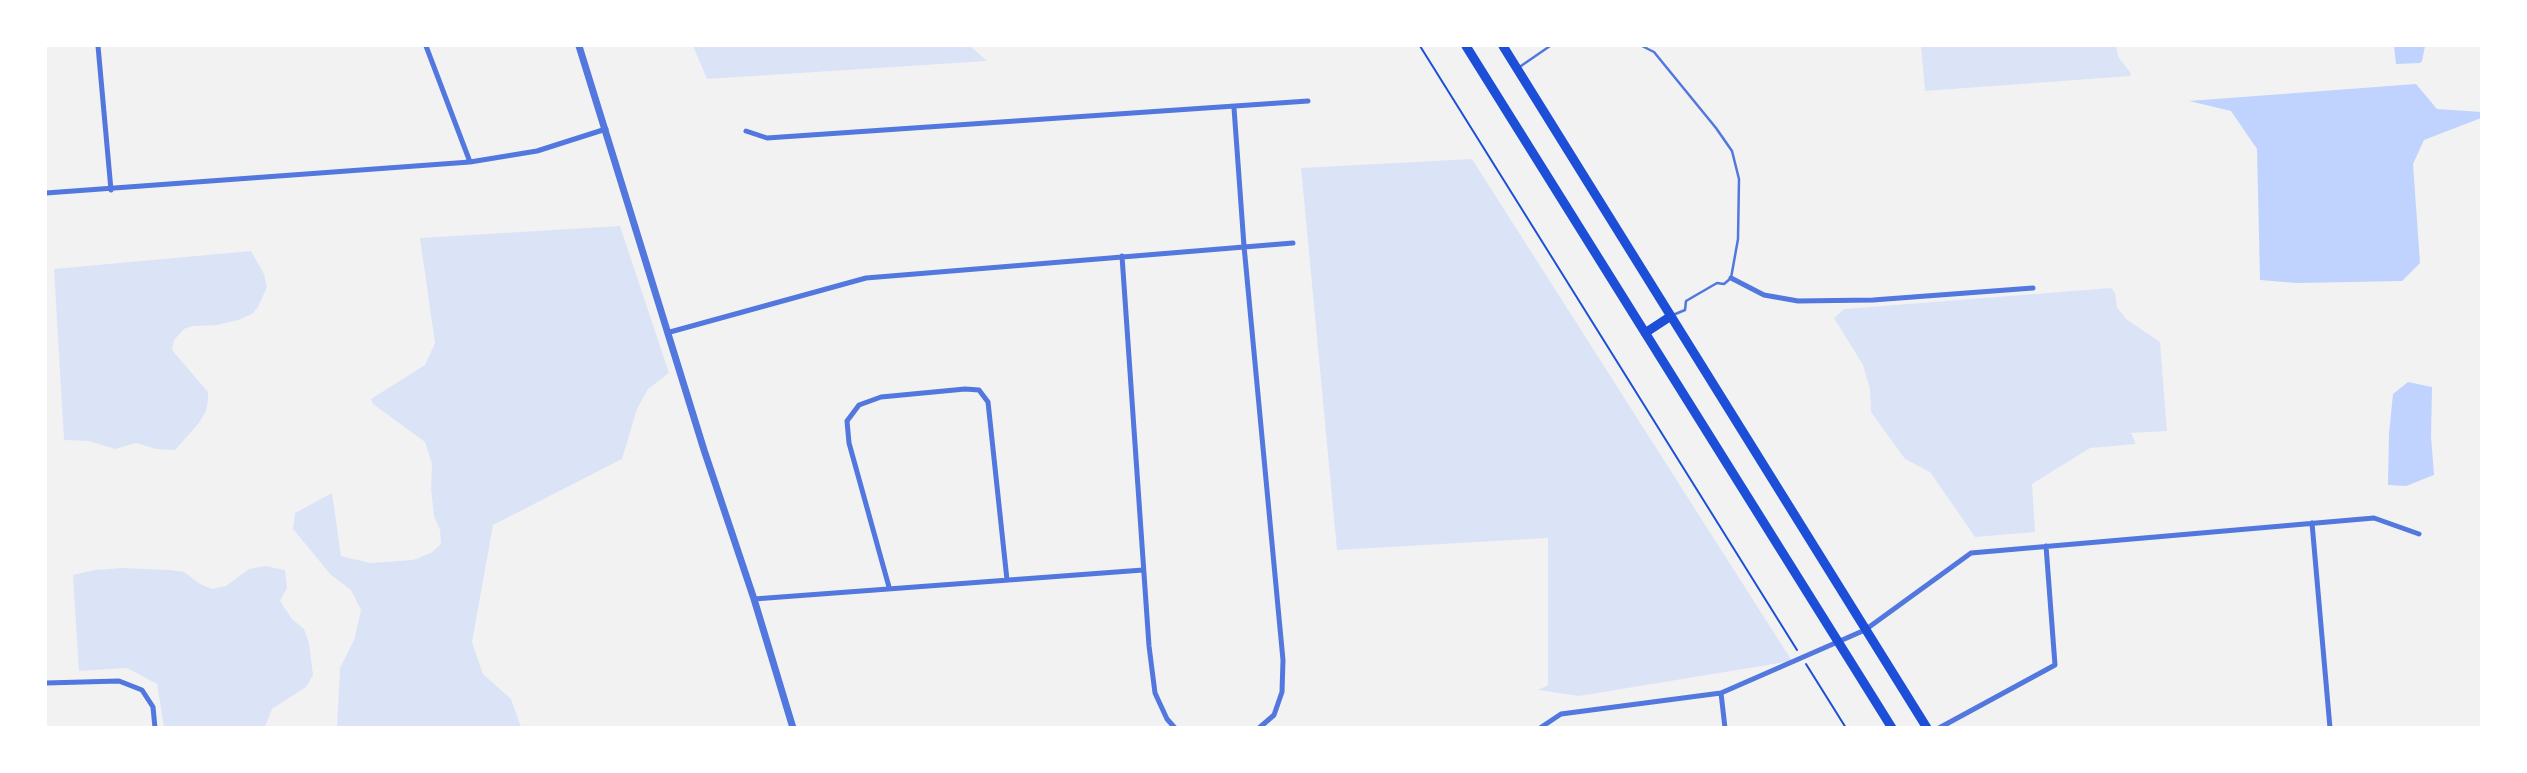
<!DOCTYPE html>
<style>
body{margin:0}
#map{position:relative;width:2527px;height:773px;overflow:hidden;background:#f2f2f2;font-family:Montserrat,sans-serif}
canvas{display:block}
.frame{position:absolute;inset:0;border:47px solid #fff;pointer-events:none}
</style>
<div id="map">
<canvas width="2527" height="773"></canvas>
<div class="frame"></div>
</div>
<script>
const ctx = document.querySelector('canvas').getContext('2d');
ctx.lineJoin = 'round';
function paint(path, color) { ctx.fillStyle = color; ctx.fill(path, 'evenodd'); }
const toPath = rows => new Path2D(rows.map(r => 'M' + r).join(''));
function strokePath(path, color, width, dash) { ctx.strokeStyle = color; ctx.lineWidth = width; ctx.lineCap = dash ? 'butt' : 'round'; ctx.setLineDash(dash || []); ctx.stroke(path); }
paint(toPath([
 [693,46,970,46,987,61,707,79],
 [1921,46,2116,46,2119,58,2130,72,2131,76,1925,91],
 [1472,159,1792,661,1579,696,1538,690,1548,685,1548,538,1337,550,1301,168],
 [620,226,669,373,648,389,637,409,622,459,493,525,472,642,483,674,511,699,521,727,337,727,340,668,354,640,361,610,351,590,331,575,293,529,295,513,332,493,341,556,370,563,413,560,431,553,441,544,440,530,434,516,431,489,432,464,425,442,373,404,371,399,425,365,435,343,420,238],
 [251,251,264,274,267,287,258,307,252,314,238,320,217,325,193,326,184,329,174,340,172,350,208,392,208,400,206,411,199,423,175,450,156,449,136,443,115,449,89,441,64,440,54,269],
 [2111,288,2115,293,2117,307,2126,319,2160,342,2167,431,2131,433,2136,444,2090,448,2032,484,2035,532,1975,537,1930,472,1905,459,1871,412,1870,389,1863,365,1834,318,1844,309],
 [265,566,285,570,287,588,280,601,292,619,304,629,309,643,313,675,306,687,272,709,265,727,164,727,157,684,127,668,79,671,73,575,95,570,122,568,170,570,184,572,200,584,212,589,226,586,249,569]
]), '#dbe4f7');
paint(toPath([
 [2394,46,2425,46,2422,61,2420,63,2396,64],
 [2416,84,2437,109,2482,112,2481,118,2424,140,2413,164,2420,263,2402,281,2296,283,2260,280,2257,149,2231,111,2189,101],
 [2408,382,2432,387,2431,436,2434,475,2406,486,2388,485,2389,434,2393,394]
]), '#bfd3fe');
strokePath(toPath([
 [1420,46,1797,650],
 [1806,664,1846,728]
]), '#1d4ed8', 2);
strokePath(toPath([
 [1642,46,1654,52,1716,128,1732,151,1739,179,1738,239,1731,278,1724,284,1717,283,1686,301,1685,310,1673,315],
 [1518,68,1550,46]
]), '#5277de', 2.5);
strokePath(toPath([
 [98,46,111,190],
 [426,46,470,162],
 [1234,108,1244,246,1283,660,1282,692,1274,715,1259,728],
 [746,131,767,138,1308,101],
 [46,193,470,162,537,151,606,129],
 [1122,256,1149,646,1155,693,1167,719,1175,728],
 [1731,278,1764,295,1798,301,1873,300,2033,288],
 [670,332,866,278,1293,243],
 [2312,523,2330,728],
 [889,587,849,443,847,421,859,405,881,397,965,389,979,390,988,402,1007,580],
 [754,599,1143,570],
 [46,683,119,681,142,690,153,707,155,728],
 [1721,693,1725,728],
 [1540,728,1561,714,1721,693,1865,630,1971,553,2374,518,2419,534],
 [1939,728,2055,665,2046,546]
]), '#5277de', 5);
strokePath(toPath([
 [579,46,704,450,754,599,793,728]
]), '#5277de', 7);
strokePath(toPath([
 [1466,46,1892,728],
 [1503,46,1927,728],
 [1645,333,1671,316]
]), '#1d4ed8', 9);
</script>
